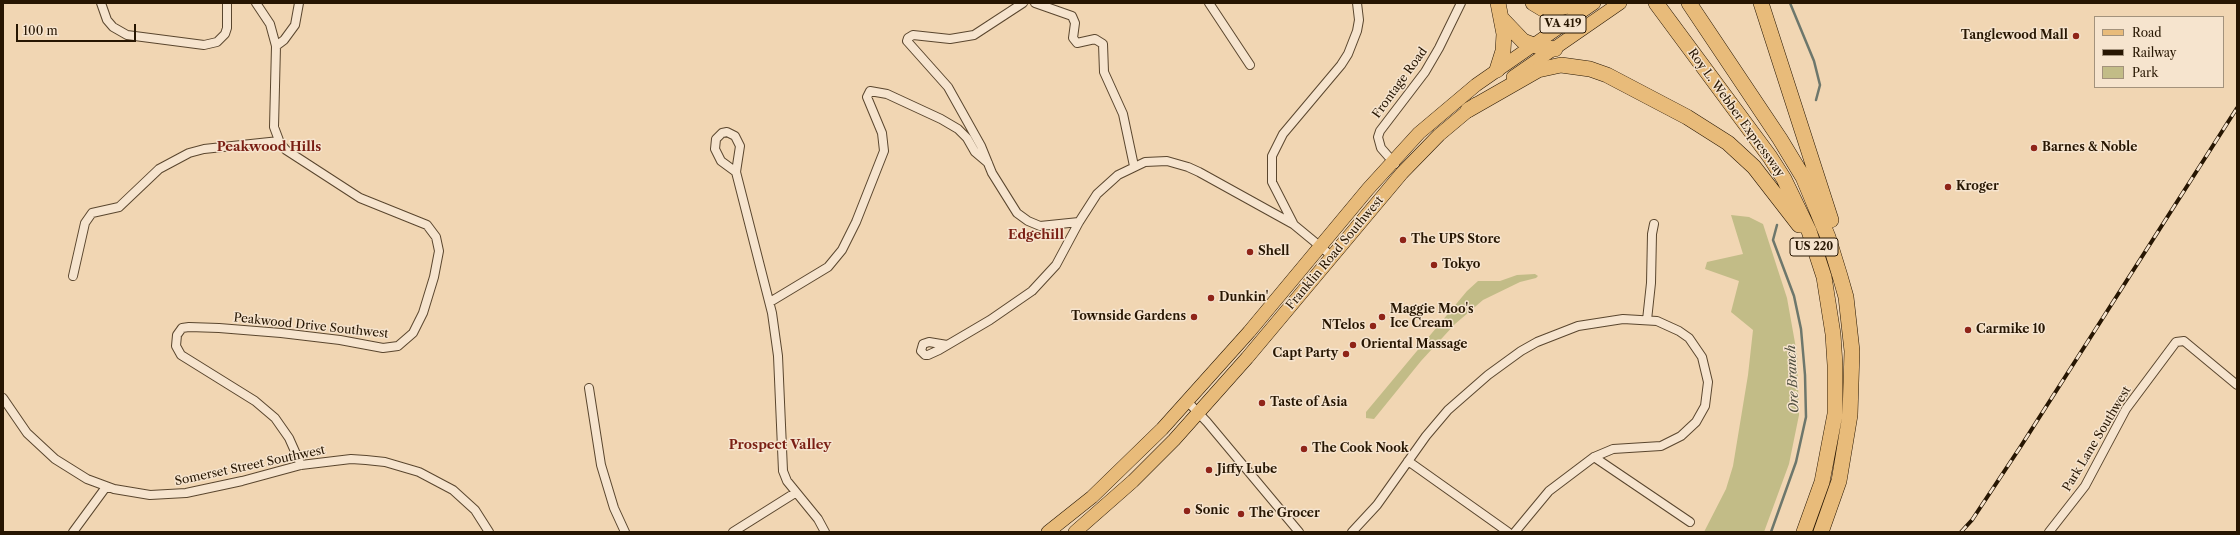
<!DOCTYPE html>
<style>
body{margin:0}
#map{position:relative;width:2240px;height:535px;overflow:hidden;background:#f1d6b3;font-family:"Libre Caslon Text",serif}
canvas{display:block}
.frame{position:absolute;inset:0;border:4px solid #271602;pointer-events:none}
.legend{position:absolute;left:2094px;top:16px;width:130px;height:72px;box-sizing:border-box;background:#f6e4ce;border:1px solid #a3927c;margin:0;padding:5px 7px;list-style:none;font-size:12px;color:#271602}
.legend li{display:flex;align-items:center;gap:8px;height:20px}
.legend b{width:20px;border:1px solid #a3927c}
.scale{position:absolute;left:16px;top:24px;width:120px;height:18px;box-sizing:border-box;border:2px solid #271602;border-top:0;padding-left:5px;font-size:12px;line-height:14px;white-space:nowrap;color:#271602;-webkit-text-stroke:3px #f6e4ce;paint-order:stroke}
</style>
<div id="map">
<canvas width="2240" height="535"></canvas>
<div class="frame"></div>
<ul class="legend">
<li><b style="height:5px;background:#e8bb7a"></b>Road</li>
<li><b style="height:5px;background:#271602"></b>Railway</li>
<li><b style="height:11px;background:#c2bc87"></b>Park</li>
</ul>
<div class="scale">100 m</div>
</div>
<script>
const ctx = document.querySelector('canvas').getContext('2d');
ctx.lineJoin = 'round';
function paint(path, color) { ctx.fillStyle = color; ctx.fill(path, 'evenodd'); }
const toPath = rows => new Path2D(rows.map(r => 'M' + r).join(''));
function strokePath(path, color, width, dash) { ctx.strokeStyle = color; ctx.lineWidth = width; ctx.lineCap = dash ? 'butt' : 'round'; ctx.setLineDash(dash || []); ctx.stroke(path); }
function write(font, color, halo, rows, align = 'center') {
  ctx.font = font + ' "Libre Caslon Text",serif'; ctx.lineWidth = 3; ctx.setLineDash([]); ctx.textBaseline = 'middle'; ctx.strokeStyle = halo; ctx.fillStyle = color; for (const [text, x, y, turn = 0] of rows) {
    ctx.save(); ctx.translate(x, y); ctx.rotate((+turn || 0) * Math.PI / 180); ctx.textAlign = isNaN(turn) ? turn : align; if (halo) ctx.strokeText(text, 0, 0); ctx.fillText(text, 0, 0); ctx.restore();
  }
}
paint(toPath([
 [1731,215,1749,217,1763,224,1787,298,1797,354,1799,415,1789,464,1764,532,1704,532,1726,489,1733,466,1748,375,1753,330,1731,312,1739,281,1705,269,1707,262,1743,254],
 [1535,274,1538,276,1536,278,1520,282,1483,300,1455,324,1421,361,1374,419,1366,418,1366,412,1467,291,1478,281,1500,281,1517,275]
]), '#c2bc87');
strokePath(toPath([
 [1790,3,1814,61,1820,85,1816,100],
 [1771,532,1796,462,1806,417,1805,375,1801,329,1794,296,1773,240,1777,225]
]), '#6d776c', 2.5);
const street = toPath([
 [101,3,107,20,113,27,127,35,204,45,217,42,225,34,227,28,227,3],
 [256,3,270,24,276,46,274,127,280,143,286,150,360,198,427,225,436,237,439,251,434,277,423,313,413,333,398,346,383,348,340,340,281,333,219,328,189,327,182,328,177,335,176,346,181,355,255,401,275,418,289,438,301,465],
 [1023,3,974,35,950,39,913,35,908,38,907,41,948,87,981,146,992,173,1017,213,1028,221,1040,226,1079,222],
 [1035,3,1072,16,1075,23,1073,38,1077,43,1095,39,1103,44,1104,72,1123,114,1134,166],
 [1209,3,1250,65],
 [276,46,284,40,295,25,299,3],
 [1395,164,1381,148,1378,137,1380,131,1425,72,1439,48,1461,3],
 [736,172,721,161,715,149,716,139,722,133,727,132,735,136,740,146,736,172,772,313,778,356,783,471,787,481,818,519,825,532],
 [1293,223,1272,182,1272,156,1283,134,1341,65,1348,54,1357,31,1359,20,1357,3],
 [73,276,85,223,92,213,119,207,159,169,189,153,204,149,279,141],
 [770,302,828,267,842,250,856,222,884,151,882,133,867,97,870,91,887,94,941,119,958,129,967,138,975,152,988,163],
 [1647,320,1651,283,1652,234,1654,224],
 [947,345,929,342,923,344,921,351,925,355,928,355,939,350,990,320,1032,291,1056,265,1079,222,1097,194,1118,175,1145,162,1167,161,1188,167,1199,172,1293,224,1333,257],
 [589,388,601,465,614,508,625,532],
 [3,398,27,433,55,459,87,479,114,489,150,495,186,493,242,481,301,465,351,459,366,460,385,462,419,472,453,490,475,510,489,532],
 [1187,401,1207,422,1299,532],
 [1594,457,1690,522],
 [1408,461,1508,532],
 [73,532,106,487],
 [733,532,795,493],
 [1352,532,1377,505,1426,436,1448,410,1488,375,1521,351,1537,342,1578,326,1623,319,1657,321,1679,331,1689,338,1702,357,1708,382,1705,406,1696,422,1681,436,1661,446,1613,449,1594,457,1549,491,1515,532],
 [2049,532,2085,486,2126,409,2176,342,2184,341,2237,385]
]);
const primary = toPath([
 [1513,77,1620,3],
 [1048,532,1092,497,1162,429,1249,332,1368,189,1419,133,1476,85,1594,3],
 [1075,532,1133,481,1174,440,1247,358,1402,173,1439,135,1476,104]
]);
const highway = toPath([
 [1533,3,1543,9,1550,11,1577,3],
 [1656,3,1770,157,1784,179,1809,231,1824,277,1833,334,1835,365,1835,414,1822,482,1804,532],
 [1689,3,1780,139,1803,177,1828,237,1840,276,1846,297,1852,351,1850,415,1839,481,1821,532],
 [1761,3,1831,220],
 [1503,20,1523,41,1539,47,1555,49],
 [1497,70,1503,51,1504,34,1498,3],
 [1468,110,1538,70,1561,65,1590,69,1607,75,1687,117,1728,143,1754,167,1799,225]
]);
strokePath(street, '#5a462e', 10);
strokePath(primary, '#271602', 14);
strokePath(highway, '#271602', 16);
strokePath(street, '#f6e4ce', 8);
strokePath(primary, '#e8bb7a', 13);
strokePath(highway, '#e8bb7a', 15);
const rail = toPath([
 [1961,532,1972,520,2021,446,2237,108]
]);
strokePath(rail, '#271602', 4);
strokePath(rail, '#f6e4ce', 2.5, [8]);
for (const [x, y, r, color] of [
 [2076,36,4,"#8f2418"],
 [2034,148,4,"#8f2418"],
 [1948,187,4,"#8f2418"],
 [1403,240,4,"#8f2418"],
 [1250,252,4,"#8f2418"],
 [1434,265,4,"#8f2418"],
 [1211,298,4,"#8f2418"],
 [1194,317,4,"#8f2418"],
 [1382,317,4,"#8f2418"],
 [1373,326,4,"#8f2418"],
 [1968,330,4,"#8f2418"],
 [1353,345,4,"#8f2418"],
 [1346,354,4,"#8f2418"],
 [1262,403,4,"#8f2418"],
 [1304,449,4,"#8f2418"],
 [1209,470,4,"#8f2418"],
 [1187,511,4,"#8f2418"],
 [1241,514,4,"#8f2418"]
]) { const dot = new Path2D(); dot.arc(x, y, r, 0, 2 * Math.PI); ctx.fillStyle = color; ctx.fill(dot); strokePath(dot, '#f6e4ce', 1.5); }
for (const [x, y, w] of [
 [1563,24,46],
 [1814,247,48]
]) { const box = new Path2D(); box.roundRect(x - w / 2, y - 9, w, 18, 3); ctx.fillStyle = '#f6e4ce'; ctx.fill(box); strokePath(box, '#271602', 1); }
write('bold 11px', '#271602', null, [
 ["VA 419",1563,24],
 ["US 220",1814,247]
]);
write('bold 12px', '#271602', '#f6e4ce', [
 ["Tanglewood Mall",2068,36,"right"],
 ["Barnes & Noble",2042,148],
 ["Kroger",1956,187],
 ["The UPS Store",1411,240],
 ["Shell",1258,252],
 ["Tokyo",1442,265],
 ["Dunkin'",1219,298],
 ["Maggie Moo's",1390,310],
 ["Ice Cream",1390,324],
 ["Townside Gardens",1186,317,"right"],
 ["NTelos",1365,326,"right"],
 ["Carmike 10",1976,330],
 ["Oriental Massage",1361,345],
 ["Capt Party",1338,354,"right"],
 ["Taste of Asia",1270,403],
 ["The Cook Nook",1312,449],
 ["Jiffy Lube",1217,470],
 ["Sonic",1195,511],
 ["The Grocer",1249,514]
], 'left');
write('12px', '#271602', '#f6e4ce', [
 ["Frontage Road",1400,83,-54],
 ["Roy L. Webber Expressway",1736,113,54],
 ["Franklin Road Southwest",1335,253,-50],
 ["Peakwood Drive Southwest",311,326,6],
 ["Park Lane Southwest",2097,439,-59],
 ["Somerset Street Southwest",250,466,-12]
]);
write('bold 13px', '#7a1f14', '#f6e4ce', [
 ["Peakwood Hills",269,147],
 ["Edgehill",1036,235],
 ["Prospect Valley",780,445]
]);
write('italic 13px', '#504f40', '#f6e4ce', [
 ["Ore Branch",1793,379,-93]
]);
</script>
